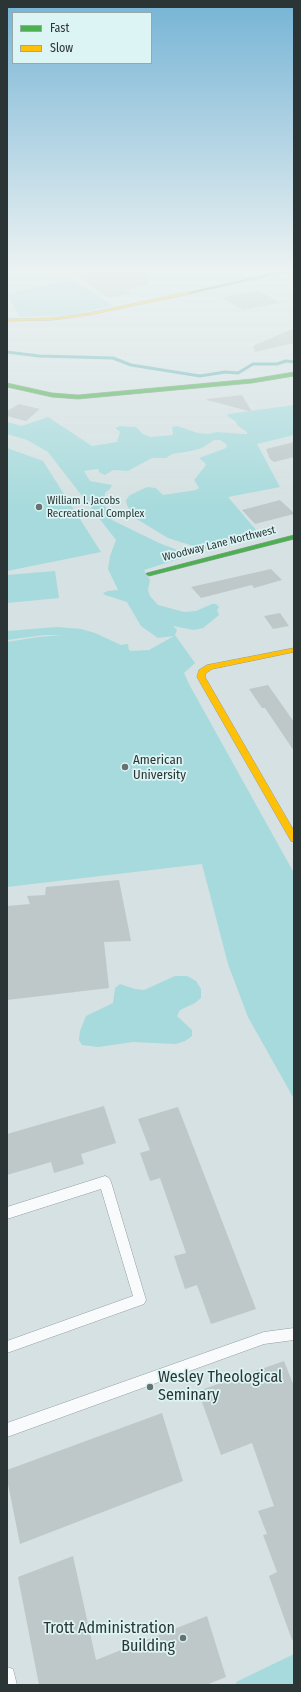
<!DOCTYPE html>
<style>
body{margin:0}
#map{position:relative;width:301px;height:1692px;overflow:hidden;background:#d5e1e2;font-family:"Fira Sans Condensed",sans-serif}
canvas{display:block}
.frame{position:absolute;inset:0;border:8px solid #2c3535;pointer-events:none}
.legend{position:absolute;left:12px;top:12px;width:140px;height:52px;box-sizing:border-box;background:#ddf4f4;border:1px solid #96a8a8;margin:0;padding:5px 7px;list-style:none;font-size:12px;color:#2c3535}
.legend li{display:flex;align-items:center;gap:8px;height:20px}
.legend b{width:20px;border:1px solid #96a8a8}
</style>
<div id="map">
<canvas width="301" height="1692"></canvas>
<div class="frame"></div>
<ul class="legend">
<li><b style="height:5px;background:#4caf50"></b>Fast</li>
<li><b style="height:5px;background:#ffc107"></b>Slow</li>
</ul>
</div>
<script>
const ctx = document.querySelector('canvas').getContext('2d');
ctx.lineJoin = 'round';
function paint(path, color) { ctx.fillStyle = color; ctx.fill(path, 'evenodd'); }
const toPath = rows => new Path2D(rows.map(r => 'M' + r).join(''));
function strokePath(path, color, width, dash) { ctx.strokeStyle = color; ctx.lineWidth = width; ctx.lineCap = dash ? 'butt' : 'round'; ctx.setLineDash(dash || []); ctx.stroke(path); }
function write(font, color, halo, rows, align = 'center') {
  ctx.font = font + ' "Fira Sans Condensed",sans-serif'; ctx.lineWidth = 3.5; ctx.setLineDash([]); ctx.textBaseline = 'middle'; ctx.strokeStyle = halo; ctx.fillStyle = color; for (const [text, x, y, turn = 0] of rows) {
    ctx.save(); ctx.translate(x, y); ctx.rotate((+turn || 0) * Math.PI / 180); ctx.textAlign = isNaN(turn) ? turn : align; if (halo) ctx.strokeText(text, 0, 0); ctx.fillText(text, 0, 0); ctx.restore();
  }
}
paint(toPath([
 [72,279,113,306,67,315,20,317,7,295,7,294],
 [294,405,294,435,257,444,280,487,228,497,262,537,212,550,200,548,168,538,135,518,127,505,126,500,130,495,147,487,156,488,163,495,196,490,199,488,194,480,206,465,205,463,199,458,226,448,227,445,220,440,214,440,202,448,191,451,172,454,166,458,152,458,128,471,113,470,105,475,100,473,98,469,84,471,90,481,112,485,110,489,105,493,104,504,112,520,159,543,180,551,194,554,144,570,150,580,148,590,150,596,158,605,184,612,196,611,212,604,216,604,219,607,217,610,219,615,203,628,194,630,173,626,177,630,175,635,195,663,184,673,189,684,294,873,294,1099,248,1017,228,964,202,864,7,887,7,642,38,637,63,635,44,635,7,640,7,631,57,627,81,629,95,633,121,645,128,644,129,650,131,651,149,650,174,636,158,638,141,626,127,602,105,595,103,593,108,591,118,590,108,569,110,556,116,540,48,452,27,440,7,434,7,422,22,426,48,417,92,446,117,442,120,432,115,428,120,426,136,427,143,434,151,437,172,435,173,434,172,427,177,426,198,433,208,434,217,432,245,434,247,434,247,432,238,426,235,421,227,416,228,414],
 [7,448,43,461,101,552,7,571],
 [55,571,59,598,7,603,7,575],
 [175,976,187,976,196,981,201,989,201,998,195,1003,180,1010,177,1016,192,1030,192,1036,185,1041,176,1044,133,1042,98,1047,82,1045,79,1040,80,1031,86,1016,113,1003,115,988,120,984,135,989,144,990],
 [294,1654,294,1685,236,1685,236,1682]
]), '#a7dadc');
strokePath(toPath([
 [7,352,39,356,113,358,131,365,200,376,225,372,238,373,253,364,277,364,286,361,294,362]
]), '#6bb5b8', 3);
paint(toPath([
 [72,272,147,272,149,285,127,290,132,293,109,298],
 [258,290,280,303,243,310,222,298],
 [294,328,294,343,255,352,253,346],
 [242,395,252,412,207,400,207,399],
 [19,404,40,409,26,421,7,416,7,411],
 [294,442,294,457,274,462,270,459,266,449],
 [280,500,294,513,294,514,255,524,242,510],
 [271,569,282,580,254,588,252,585,201,598,191,587],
 [280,613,289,626,273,629,264,616],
 [268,685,294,722,294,751,265,708,262,708,249,689],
 [119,880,131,941,104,942,109,988,7,1000,7,906,30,904,27,896,45,895,46,887],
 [104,1106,116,1143,81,1154,84,1164,54,1173,51,1162,7,1175,7,1134],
 [178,1107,256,1309,211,1324,197,1285,185,1289,174,1256,186,1253,160,1178,150,1181,140,1153,150,1150,138,1119],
 [284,1361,294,1386,294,1639,292,1640,269,1576,277,1572,263,1535,267,1534,258,1511,274,1506,252,1443,221,1455,198,1391],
 [162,1413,183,1481,20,1544,7,1479,7,1470],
 [73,1556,96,1660,207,1616,226,1677,206,1685,39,1685,18,1577]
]), '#bec8c9');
const lane = toPath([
 [105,1176,109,1178,111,1182,146,1300,144,1304,7,1353,7,1341,133,1296,101,1189,7,1219,7,1207,105,1176],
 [294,1328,294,1340,264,1344,7,1437,7,1423,264,1332,294,1328],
 [7,1667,13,1669,17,1685,7,1685,7,1667]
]);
const fast = toPath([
 [277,272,287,272,188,294,186,293,277,272],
 [294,372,294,376,252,383,78,399,52,397,7,387,7,383,52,393,78,395,252,379,294,372],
 [294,535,294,539,149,576,146,574,147,573,294,535]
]);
const slow = toPath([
 [188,292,190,294,89,315,53,320,7,321,7,319,53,318,89,313,188,292],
 [294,648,294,652,212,669,206,673,205,677,294,831,294,842,291,841,197,677,199,670,207,665,294,648]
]);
strokePath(lane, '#949d9e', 1);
strokePath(fast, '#949d9e', 1);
strokePath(slow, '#949d9e', 1);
paint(lane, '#f9fafb');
paint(fast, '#4caf50');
paint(slow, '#ffc107');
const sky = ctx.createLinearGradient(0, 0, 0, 509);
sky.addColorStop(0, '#76b4d5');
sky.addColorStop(0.53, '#ecf2f2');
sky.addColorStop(1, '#ecf2f200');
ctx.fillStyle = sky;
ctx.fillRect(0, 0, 301, 509);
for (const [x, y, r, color] of [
 [39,507,4,"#677172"],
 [125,767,4,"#677172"],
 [150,1387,4,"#677172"],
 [183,1638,4,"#677172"]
]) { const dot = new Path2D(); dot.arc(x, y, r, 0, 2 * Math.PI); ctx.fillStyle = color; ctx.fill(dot); strokePath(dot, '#ddf4f4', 1.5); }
write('11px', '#2c3535', '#ddf4f4', [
 ["William I. Jacobs",47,501],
 ["Recreational Complex",47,514]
], 'left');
write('11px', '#2c3535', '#ddf4f4', [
 ["Woodway Lane Northwest",219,544,-14]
]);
write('13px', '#2c3535', '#ddf4f4', [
 ["American",133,760],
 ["University",133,775]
], 'left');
write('16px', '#2c3535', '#ddf4f4', [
 ["Wesley Theological",158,1378],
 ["Seminary",158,1396],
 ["Trott Administration",175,1629,"right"],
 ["Building",175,1647,"right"]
], 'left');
</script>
